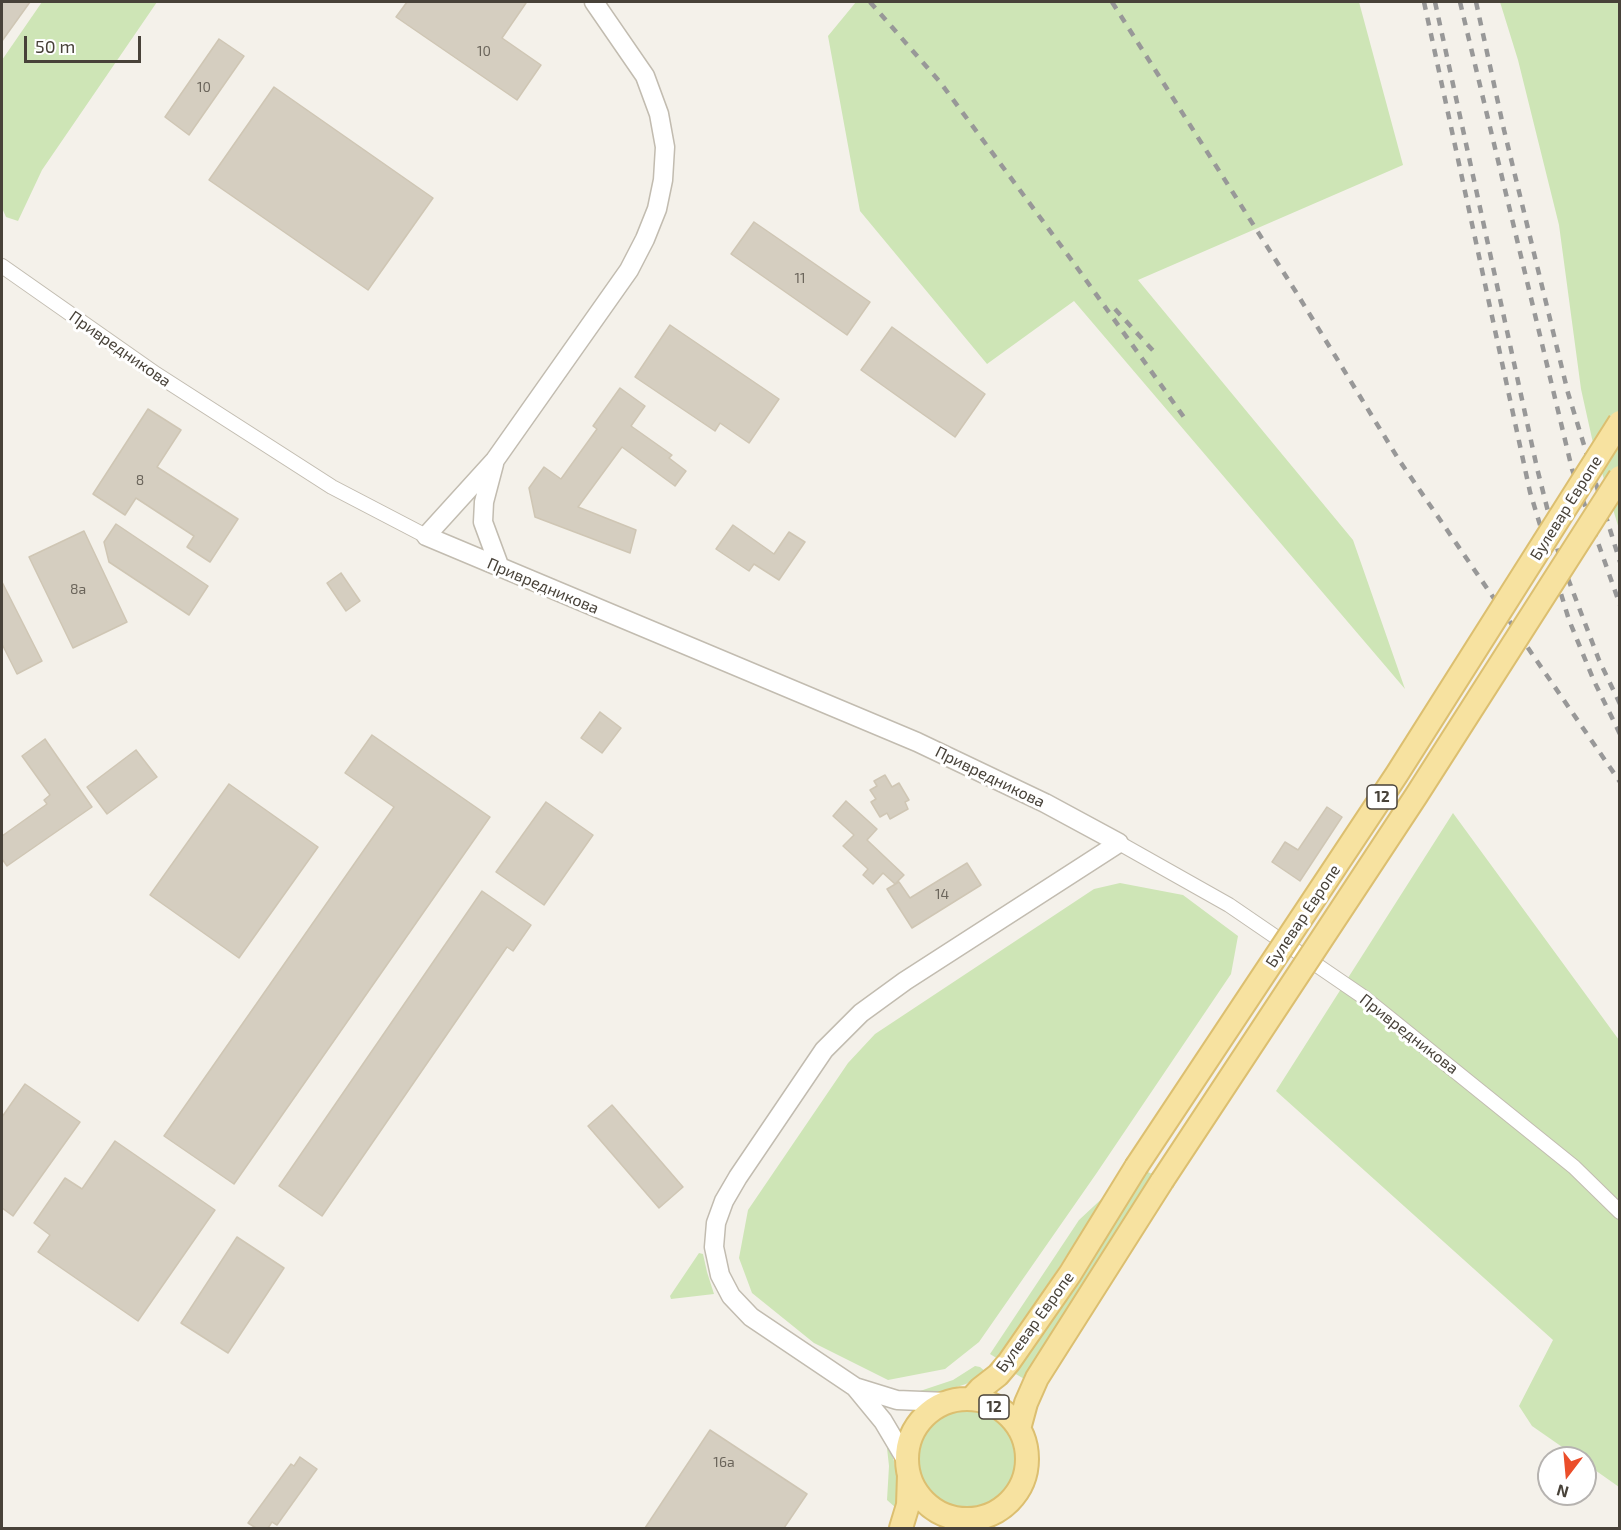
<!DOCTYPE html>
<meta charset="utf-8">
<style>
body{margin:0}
#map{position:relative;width:1621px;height:1530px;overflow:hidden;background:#f4f1ea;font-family:"Exo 2",sans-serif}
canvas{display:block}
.frame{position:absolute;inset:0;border:3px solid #484239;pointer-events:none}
.north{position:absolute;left:1537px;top:1446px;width:60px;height:60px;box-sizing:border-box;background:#fff;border:2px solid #b6b3b0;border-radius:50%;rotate:196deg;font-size:16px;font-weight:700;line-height:24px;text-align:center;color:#484239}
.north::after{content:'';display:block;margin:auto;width:21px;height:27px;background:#eb4e2a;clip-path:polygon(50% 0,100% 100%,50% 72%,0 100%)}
.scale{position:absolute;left:24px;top:36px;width:117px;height:27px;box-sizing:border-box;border:3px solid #484239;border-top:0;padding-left:8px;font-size:18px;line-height:21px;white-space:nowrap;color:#484239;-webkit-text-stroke:4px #fff;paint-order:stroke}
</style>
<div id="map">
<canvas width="1621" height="1530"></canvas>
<div class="frame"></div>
<div class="north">N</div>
<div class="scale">50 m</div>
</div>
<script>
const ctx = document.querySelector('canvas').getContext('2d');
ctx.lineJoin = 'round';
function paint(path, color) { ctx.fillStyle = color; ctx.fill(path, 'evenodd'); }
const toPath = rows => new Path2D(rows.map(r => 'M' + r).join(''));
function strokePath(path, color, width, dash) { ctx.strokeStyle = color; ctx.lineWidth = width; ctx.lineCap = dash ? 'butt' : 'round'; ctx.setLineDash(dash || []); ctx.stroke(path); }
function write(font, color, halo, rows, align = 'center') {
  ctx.font = font + ' "Exo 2",sans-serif'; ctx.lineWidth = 6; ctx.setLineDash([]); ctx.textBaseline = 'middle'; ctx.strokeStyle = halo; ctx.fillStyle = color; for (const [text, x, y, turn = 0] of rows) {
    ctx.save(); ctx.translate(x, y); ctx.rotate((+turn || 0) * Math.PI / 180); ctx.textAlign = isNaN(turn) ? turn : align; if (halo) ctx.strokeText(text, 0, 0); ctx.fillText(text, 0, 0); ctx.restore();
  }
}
paint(toPath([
 [42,2,157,2,42,170,18,221,6,217,2,208,2,60],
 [856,2,1359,2,1403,165,1138,280,1353,540,1405,689,1074,301,987,364,860,211,828,36],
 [1500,2,1619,2,1619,529,1593,443,1581,389,1559,225,1518,60],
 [1453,813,1619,1040,1619,1487,1585,1463,1585,1458,1578,1458,1532,1426,1519,1406,1553,1340,1276,1091],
 [1120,883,1183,895,1238,936,1231,974,1096,1174,979,1342,945,1369,888,1380,814,1343,752,1293,739,1258,748,1210,848,1063,875,1034,1094,889],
 [1146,1171,1156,1176,1026,1380,1014,1373],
 [1109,1192,998,1359,990,1354,1079,1220],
 [699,1253,703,1254,707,1272,714,1294,671,1299,670,1296],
 [975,1366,980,1367,986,1372,966,1384,935,1394,914,1393,953,1380],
 '919 1459a48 48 0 1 1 96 0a48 48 0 1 1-96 0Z',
 [886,1439,894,1461,898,1488,896,1508,887,1500,889,1466]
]), '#cee5b6');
const building = toPath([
 [2,2,30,2,2,41,2,2],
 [407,2,524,2,526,3,502,38,541,65,517,100,396,17,407,2],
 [219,39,244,56,189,135,165,117,219,39],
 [274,87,433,198,368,290,209,180,274,87],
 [754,222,870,302,847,335,731,254,754,222],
 [670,325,779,399,749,443,720,423,715,431,635,377,670,325],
 [892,327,985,394,955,437,861,370,892,327],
 [620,388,645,406,631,426,672,455,669,458,686,471,675,486,622,447,578,507,636,530,630,553,535,517,529,488,544,467,561,479,597,429,593,426,620,388],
 [148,409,181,430,157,467,238,519,210,562,187,547,194,536,136,498,125,515,93,494,148,409],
 [116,524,208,586,189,615,109,562,104,542,116,524],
 [733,525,774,554,789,532,805,542,779,580,754,564,749,571,716,549,733,525],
 [84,531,127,622,73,648,29,557,84,531],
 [341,573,360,601,346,611,327,583,341,573],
 [2,582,42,661,17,674,2,644,2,582],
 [600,712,621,728,602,753,581,738,600,712],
 [372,735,490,817,234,1184,164,1136,394,807,345,773,372,735],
 [45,739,92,807,7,866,2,859,2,836,47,804,44,800,50,795,22,756,45,739],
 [136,750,157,777,107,814,87,787,136,750],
 [885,775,892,787,899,783,909,800,905,802,908,809,890,819,887,813,880,817,871,802,876,799,870,790,877,786,874,781,885,775],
 [229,784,318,847,239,958,150,895,229,784],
 [846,801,877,829,867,840,904,875,895,884,883,873,873,884,863,875,868,869,843,846,854,835,833,816,846,801],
 [546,802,593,835,544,905,496,872,546,802],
 [1327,807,1342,817,1300,881,1272,862,1285,842,1298,850,1327,807],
 [967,863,981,885,912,928,887,889,899,882,910,898,967,863],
 [482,891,531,925,513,951,507,947,322,1216,279,1186,482,891],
 [25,1084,80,1122,13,1216,2,1208,2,1117,25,1084],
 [612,1105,683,1187,659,1208,588,1126,612,1105],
 [115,1141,215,1210,138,1321,38,1252,50,1235,34,1223,65,1178,82,1189,115,1141],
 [237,1237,284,1268,228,1353,181,1323,237,1237],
 [710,1430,807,1494,784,1528,645,1528,710,1430],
 [300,1457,317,1469,277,1525,272,1522,268,1528,256,1528,248,1523,291,1464,294,1466,300,1457]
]);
paint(building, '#d5cec0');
strokePath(building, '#cfc6b4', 1.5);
const minor = toPath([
 [2,266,156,374,332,487,426,536],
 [1119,843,1229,905,1362,996,1574,1167,1620,1212]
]);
const tertiary = toPath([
 [594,2,645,76,659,114,665,147,663,180,657,209,645,239,629,270,495,460,426,536,917,742,1045,803,1119,843,905,981,861,1013,824,1050,738,1177,724,1201,716,1223,714,1247,720,1275,731,1296,751,1317,855,1387,897,1400,947,1402],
 [494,464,484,502,483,522,500,568],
 [855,1387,883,1421,908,1463]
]);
const primary = toPath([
 [971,1399,980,1389,998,1375,1009,1362,1070,1274,1136,1167],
 '907 1459a60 60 0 1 1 120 0a60 60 0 1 1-120 0Z',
 [1019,1429,1026,1403,1037,1378,1162,1181],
 [901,1528,908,1505,909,1475]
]);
strokePath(minor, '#c2bcb0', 16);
strokePath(tertiary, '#c2bcb0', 21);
strokePath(primary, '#dcbf70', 26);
strokePath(minor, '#fff', 14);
strokePath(tertiary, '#fff', 18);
strokePath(primary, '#f7e2a0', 22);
strokePath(toPath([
 [870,2,940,82,1073,262,1186,420],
 [1112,2,1296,292,1399,460,1620,782],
 [1424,2,1530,492,1569,620,1594,681,1620,734],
 [1435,2,1537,468,1559,555,1599,660,1620,704],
 [1460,2,1572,469,1620,605],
 [1476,2,1504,130,1568,393,1620,562],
 [1115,309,1157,355]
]), '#989898', 4.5, [8, 8]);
const primaryBridge = toPath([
 [1136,1167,1397,774,1620,422],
 [1162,1181,1416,796,1620,477]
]);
strokePath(primaryBridge, '#dcbf70', 26, []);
strokePath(primaryBridge, '#f7e2a0', 22);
write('14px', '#6b655b', null, [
 ["10",484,51],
 ["10",204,87],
 ["11",800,278],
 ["8",140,480],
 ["8a",78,589],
 ["14",942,894],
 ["16a",724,1462]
]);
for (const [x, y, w] of [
 [1382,797,30],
 [994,1407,30]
]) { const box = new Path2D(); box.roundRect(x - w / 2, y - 12, w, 24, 4.5); ctx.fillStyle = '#fff'; ctx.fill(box); strokePath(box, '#484239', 1.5); }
write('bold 15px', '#484239', null, [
 ["12",1382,797],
 ["12",994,1407]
]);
write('16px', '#484239', '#fff', [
 ["Привредникова",120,349,35],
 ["Булевар Европе",1566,508,-58],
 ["Привредникова",543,586,23],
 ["Привредникова",990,777,26],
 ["Булевар Европе",1303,916,-56],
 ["Привредникова",1409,1034,38],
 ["Булевар Европе",1035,1322,-54]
]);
</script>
